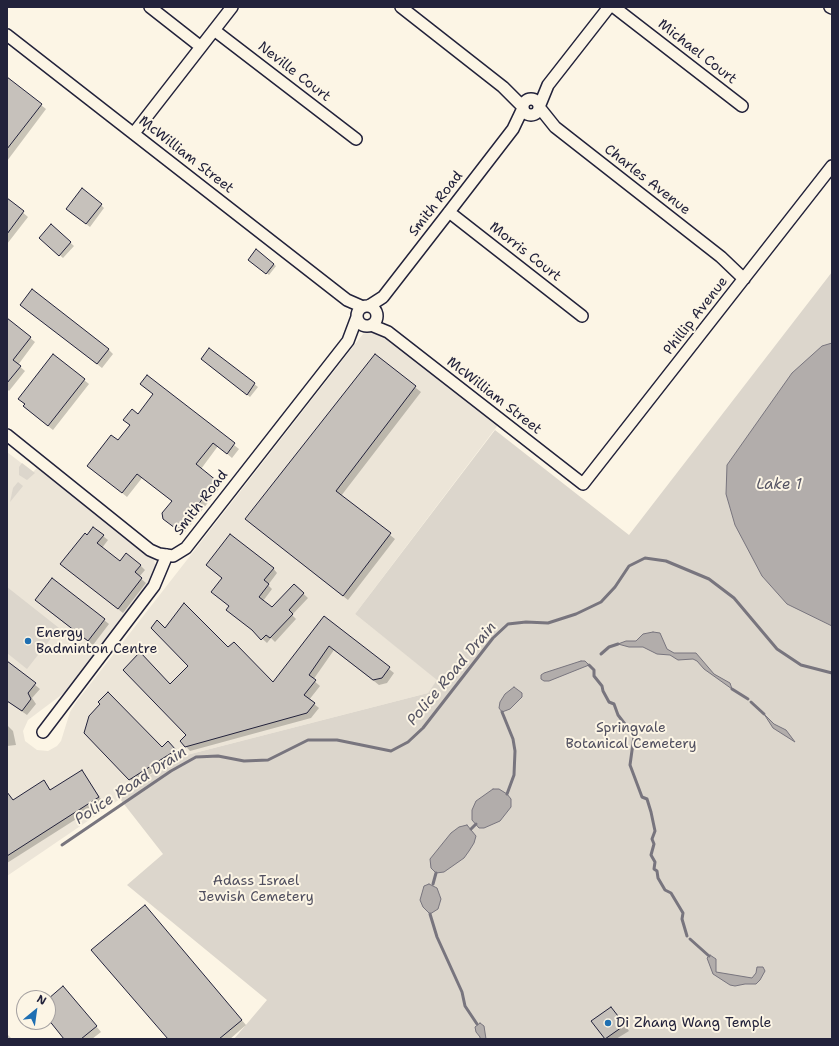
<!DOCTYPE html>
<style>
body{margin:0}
#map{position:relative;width:839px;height:1046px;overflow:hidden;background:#fcf5e5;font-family:"Shantell Sans",sans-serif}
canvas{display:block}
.frame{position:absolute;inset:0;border:8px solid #22223b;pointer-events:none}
.north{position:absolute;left:16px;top:990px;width:40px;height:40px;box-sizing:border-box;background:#fcf5e5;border:1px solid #a5a1a1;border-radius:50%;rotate:29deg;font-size:11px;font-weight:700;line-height:16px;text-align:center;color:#22223b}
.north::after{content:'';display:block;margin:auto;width:14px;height:18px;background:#1f6fb2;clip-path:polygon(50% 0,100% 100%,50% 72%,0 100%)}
</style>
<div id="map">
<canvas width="839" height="1046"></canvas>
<div class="frame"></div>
<div class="north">N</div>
</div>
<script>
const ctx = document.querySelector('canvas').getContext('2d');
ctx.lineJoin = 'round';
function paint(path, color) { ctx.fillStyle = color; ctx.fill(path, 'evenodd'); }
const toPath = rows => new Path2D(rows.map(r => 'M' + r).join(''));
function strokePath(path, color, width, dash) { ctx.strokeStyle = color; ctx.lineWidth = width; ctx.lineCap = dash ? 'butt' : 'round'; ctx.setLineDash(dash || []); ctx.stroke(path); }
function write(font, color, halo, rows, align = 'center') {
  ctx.font = font + ' "Shantell Sans",sans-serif'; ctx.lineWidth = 4; ctx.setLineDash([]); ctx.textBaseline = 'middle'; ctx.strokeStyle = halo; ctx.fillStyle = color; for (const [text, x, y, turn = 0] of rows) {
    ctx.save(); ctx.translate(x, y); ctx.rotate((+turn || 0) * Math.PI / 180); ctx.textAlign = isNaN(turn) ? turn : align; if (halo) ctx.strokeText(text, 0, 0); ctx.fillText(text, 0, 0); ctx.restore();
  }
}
paint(toPath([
 [371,331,382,334,498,425,355,614,438,680,428,693,171,759,120,799,7,876,7,452,33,472,37,468,149,554,154,560,156,568,150,583,64,693,28,720,23,731,25,741,37,750,48,751,57,746,61,741,70,712,77,701,345,357,363,334]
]), '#ece5d8');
paint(toPath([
 [832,272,832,1039,234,1039,267,1000,127,885,163,854,120,799,171,759,428,693,437,680,355,614,495,430,629,535],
 [22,463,35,473,27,480,19,475,19,467],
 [18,482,23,486,10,502,13,488],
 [7,587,59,628,27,669,7,653]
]), '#dcd6cc');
const water = toPath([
 [832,343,832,626,787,604,762,576,735,525,726,494,727,465,792,373,822,346,832,343],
 [653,632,660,633,667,649,674,653,696,653,714,674,730,683,732,689,704,669,697,661,693,659,678,660,670,655,657,654,643,647,629,647,618,644,626,641,636,641,643,634,653,632],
 [581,661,585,661,589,665,549,681,544,681,541,679,541,675,544,673,581,661],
 [514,687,522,693,522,697,510,709,502,712,499,708,500,702,505,694,514,687],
 [764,714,774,724,786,730,795,742,773,728,764,714],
 [493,789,499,789,507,794,511,799,511,807,500,821,484,828,479,828,472,820,472,810,476,801,493,789],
 [467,825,476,836,474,843,469,851,464,858,444,872,436,873,431,868,430,859,451,833,459,827,467,825],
 [429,884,437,888,441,899,438,909,430,914,423,907,420,900,424,886,429,884],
 [710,955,716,959,716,972,752,978,756,973,757,967,763,967,765,971,760,980,756,984,745,984,735,986,730,985,713,974,707,958,710,955],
 [480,1023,484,1026,486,1039,480,1039,480,1037,476,1032,475,1027,480,1023]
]);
paint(water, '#b2adab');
strokePath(water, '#78757e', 1);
paint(toPath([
 [7,78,46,109,7,161],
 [7,199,28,217,7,244],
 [101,205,104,208,90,227,70,212],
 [51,225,74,246,63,258,40,238],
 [256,251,276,266,269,275,251,262],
 [26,309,108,349,113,354,102,368],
 [9,321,35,342,18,365,25,371,9,391,7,389,7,323],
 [210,349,258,387,250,397,205,362],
 [375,356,421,392,341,496,395,539,348,600,246,519],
 [147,376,239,449,232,458,218,446,201,469,221,486,185,532,180,532,169,523,173,502,142,478,127,497,89,466,118,442,130,426,124,420,138,416,154,395,141,384],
 [84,380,89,384,53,430,29,411,20,399],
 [87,536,103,536,108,540,102,548,120,562,140,565,145,570,139,577,146,583,123,613,66,568],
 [273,568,277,573,268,585,272,589,263,601,273,609,294,585,308,598,292,615,296,619,275,642,271,638,267,643,256,633,232,614],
 [41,605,104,620,109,624,93,645],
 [324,618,394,673,387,683,379,685,334,650,313,680,320,686,309,700,319,708,311,718,190,751,181,741,188,735,170,685,189,666,165,629,228,648,273,683],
 [7,662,40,689,32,698,36,704,27,715,7,701],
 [7,725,13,731,16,745,7,746],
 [85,733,162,748,168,743,180,755,135,784],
 [82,771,103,802,7,863,7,793,14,801,43,782,51,791],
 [149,911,246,1025,230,1039,169,1039],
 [68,992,101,1032,92,1039,66,1039,48,1018,48,1000],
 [616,1013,629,1031,616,1039,606,1039,593,1021],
 [7,1034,12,1039,7,1039]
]), '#0003');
strokePath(toPath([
 [601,654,609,647,618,644],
 [589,665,594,670,594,676,602,686,603,691,609,702,614,704,618,715,634,736,630,765,642,797,647,799,651,812,655,831,652,839,654,844,651,855,655,862,654,869,657,871,658,878,665,890,671,893,683,913,682,919,687,936],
 [732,689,748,699],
 [751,702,764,714],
 [502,712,513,739,515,751,514,775,507,794],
 [471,829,476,824],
 [62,845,171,771,196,757,218,756,244,761,268,760,308,740,337,740,391,751,408,742,423,728,493,638,508,624,526,622,548,623,576,614,601,602,615,587,629,566,645,558,666,561,709,579,734,598,777,649,801,665,832,673],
 [433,884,436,873],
 [430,914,437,937,462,992,465,1006,477,1024],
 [690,939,709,956]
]), '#78757e', 3);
const building = toPath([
 [7,77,42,104,7,149,7,77],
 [82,188,102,204,86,224,66,209,82,188],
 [7,198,24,211,7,234,7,198],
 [51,224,71,242,59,256,39,238,51,224],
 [256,249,274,264,266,274,248,260,256,249],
 [32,289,109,349,97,364,20,305,32,289],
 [7,318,31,337,13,360,21,366,7,383,7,318],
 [209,348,255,383,247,395,201,359,209,348],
 [53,354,85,379,48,426,23,406,25,404,18,399,53,354],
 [375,354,416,386,336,491,391,533,343,596,245,519,375,354],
 [147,375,235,443,227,454,213,443,196,464,217,481,180,527,175,528,163,519,162,513,172,501,137,474,122,493,87,466,111,435,118,440,130,425,123,420,132,409,138,414,153,394,140,384,147,375],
 [93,527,104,535,97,543,120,561,126,553,141,565,135,572,142,578,118,609,60,564,85,533,87,535,93,527],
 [230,534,274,568,264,580,269,584,259,597,272,607,294,584,304,593,289,610,293,614,270,638,266,635,261,640,252,630,226,610,229,606,211,592,222,578,206,565,230,534],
 [52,578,105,619,88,641,35,600,52,578],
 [184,603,228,647,234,642,273,682,324,616,390,667,382,678,373,680,329,646,309,675,316,680,304,695,315,703,307,713,185,747,180,741,186,735,123,670,140,652,170,684,188,666,151,628,157,620,165,628,184,603],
 [7,661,36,683,28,693,31,699,22,711,7,701,7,661],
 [108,692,162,747,168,741,176,750,129,780,84,733,89,716,100,704,98,702,108,692],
 [82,770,99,797,7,856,7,792,13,800,44,780,50,790,82,770],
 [145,905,242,1020,219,1039,168,1039,91,950,145,905],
 [63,986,97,1026,81,1039,64,1039,48,1019,48,999,63,986],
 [611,1007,625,1025,605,1039,591,1021,611,1007]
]);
paint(building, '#c6c1bb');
strokePath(building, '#22223b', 1);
const street = toPath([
 [150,7,201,47],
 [401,7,503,87,523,107],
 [614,7,742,106],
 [830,7,832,8],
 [214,30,356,139],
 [7,35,347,300,363,307],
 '523 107a8 8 0 1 1 16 0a8 8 0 1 1-16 0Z',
 [539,107,555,127,721,257,744,279],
 [539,107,548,85,609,7],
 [134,133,232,7],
 [449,212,582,316],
 '357 316a10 10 0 1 1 20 0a10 10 0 1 1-20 0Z',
 [369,306,383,297,449,212,513,129,523,108],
 [371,325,388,332,583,484,832,166],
 [7,435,150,550,159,554,173,556,186,548,348,341,357,317],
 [43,732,154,586,167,555]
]);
strokePath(street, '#22223b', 14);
strokePath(street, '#fcf5e5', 11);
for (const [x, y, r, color] of [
 [28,641,4,"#1f6fb2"],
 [608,1023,4,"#1f6fb2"]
]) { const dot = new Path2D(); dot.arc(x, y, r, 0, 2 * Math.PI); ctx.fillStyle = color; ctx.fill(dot); strokePath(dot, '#fcf5e5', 1.5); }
write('14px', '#22223b', '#fcf5e5', [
 ["Michael Court",697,52,38],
 ["Neville Court",294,72,38],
 ["McWilliam Street",186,155,38],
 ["Charles Avenue",647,180,38],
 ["Smith Road",436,204,-52],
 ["Morris Court",525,252,38],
 ["Phillip Avenue",696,316,-52],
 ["McWilliam Street",494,396,38],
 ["Smith Road",201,503,-52]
]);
write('14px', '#22223b', '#fcf5e5', [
 ["Energy",36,633],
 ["Badminton Centre",36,649],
 ["Di Zhang Wang Temple",616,1023]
], 'left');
write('14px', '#504f5f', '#fcf5e5', [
 ["Springvale",631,728],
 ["Botanical Cemetery",631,744],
 ["Adass Israel",256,881],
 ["Jewish Cemetery",256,897]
]);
write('italic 15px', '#545362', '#fcf5e5', [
 ["Lake 1",779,485],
 ["Police Road Drain",452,674,-50],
 ["Police Road Drain",131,786,-33]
]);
</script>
